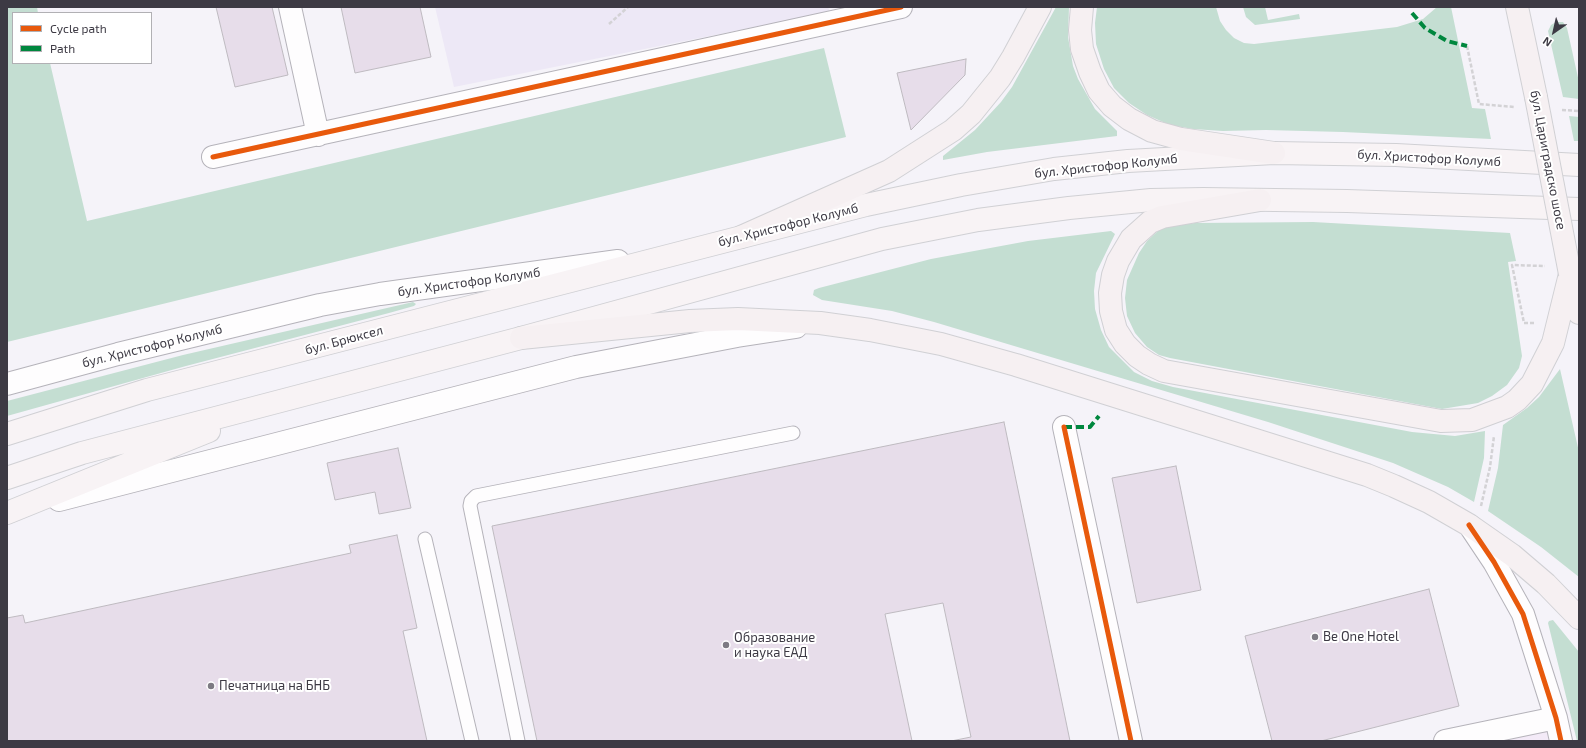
<!DOCTYPE html>
<meta charset="utf-8">
<style>
body{margin:0}
#map{position:relative;width:1586px;height:748px;overflow:hidden;background:#f5f3f9;font-family:"Exo 2",sans-serif}
canvas{display:block}
.frame{position:absolute;inset:0;border:8px solid #3d3a44;pointer-events:none}
.legend{position:absolute;left:12px;top:12px;width:140px;height:52px;box-sizing:border-box;background:#fff;border:1px solid #b1b0b4;margin:0;padding:5px 7px;list-style:none;font-size:12px;color:#3d3a44}
.legend li{display:flex;align-items:center;gap:8px;height:20px}
.legend b{width:20px;border:1px solid #b1b0b4}
.north{position:absolute;left:1534px;top:12px;width:40px;height:40px;-webkit-text-stroke:3px #fff;paint-order:stroke;rotate:214deg;font-size:11px;font-weight:700;line-height:16px;text-align:center;color:#3d3a44}
.north::after{content:'';display:block;margin:auto;width:14px;height:18px;background:#3d3a44;clip-path:polygon(50% 0,100% 100%,50% 72%,0 100%)}
</style>
<div id="map">
<canvas width="1586" height="748"></canvas>
<div class="frame"></div>
<ul class="legend">
<li><b style="height:5px;background:#e8590c"></b>Cycle path</li>
<li><b style="height:5px;background:#00873e"></b>Path</li>
</ul>
<div class="north">N</div>
</div>
<script>
const ctx = document.querySelector('canvas').getContext('2d');
ctx.lineJoin = 'round';
function paint(path, color) { ctx.fillStyle = color; ctx.fill(path, 'evenodd'); }
const toPath = rows => new Path2D(rows.map(r => 'M' + r).join(''));
function strokePath(path, color, width, dash) { ctx.strokeStyle = color; ctx.lineWidth = width; ctx.lineCap = dash ? 'butt' : 'round'; ctx.setLineDash(dash || []); ctx.stroke(path); }
function write(font, color, halo, rows, align = 'center') {
  ctx.font = font + ' "Exo 2",sans-serif'; ctx.lineWidth = 4; ctx.setLineDash([]); ctx.textBaseline = 'middle'; ctx.strokeStyle = halo; ctx.fillStyle = color; for (const [text, x, y, turn = 0] of rows) {
    ctx.save(); ctx.translate(x, y); ctx.rotate((+turn || 0) * Math.PI / 180); ctx.textAlign = isNaN(turn) ? turn : align; if (halo) ctx.strokeText(text, 0, 0); ctx.fillText(text, 0, 0); ctx.restore();
  }
}
paint(toPath([
 [1536,722,1561,741,1446,741]
]), '#f3eaf7');
paint(toPath([
 [435,7,828,7,830,12,454,87]
]), '#ede8f6');
paint(toPath([
 [7,7,37,7,38,13,13,13,13,63,50,63,87,221,824,48,846,137,7,342],
 [1056,7,1069,7,1068,37,1073,66,1078,79,1095,109,1117,131,1117,136,987,152,943,160,943,156,975,130,1001,102,1012,87],
 [1097,7,1216,7,1220,21,1226,30,1234,38,1244,43,1254,44,1397,27,1423,19,1437,7,1451,7,1472,108,1485,109,1491,139,1343,132,1266,130,1223,131,1193,129,1170,125,1147,115,1129,103,1114,88,1104,69,1096,44,1095,23],
 [1243,7,1265,7,1268,20,1299,14,1300,19,1255,25,1246,17],
 [1556,22,1563,22,1567,28,1579,82,1579,99,1563,97,1548,31,1551,25],
 [1569,116,1579,117,1579,141,1574,141],
 [1313,222,1510,233,1516,261,1508,262,1522,356,1519,368,1507,385,1492,396,1478,403,1442,409,1170,358,1159,355,1147,347,1135,333,1127,316,1125,298,1127,280,1139,253,1147,241,1159,230,1171,225,1195,223],
 [1111,231,1115,234,1096,273,1094,291,1095,309,1101,330,1109,347,1134,372,1152,381,1173,387,1412,432,1455,436,1485,431,1484,458,1474,502,1448,487,1393,463,1268,422,934,322,892,311,822,300,813,295,814,290,819,288,931,259,1028,241],
 [413,302,416,304,414,306,389,313,186,366,7,416,7,401,183,355],
 [1560,369,1579,452,1579,577,1541,547,1488,511,1498,468,1503,425,1527,408,1539,397],
 [1553,620,1579,652,1579,741,1577,741,1548,623,1549,621]
]), '#c4ded2');
const building = toPath([
 [216,7,272,7,288,75,235,87,216,7],
 [341,7,420,7,431,57,355,73,341,7],
 [966,59,965,75,911,130,897,73,966,59],
 [1004,422,1070,741,951,741,971,737,943,603,885,614,912,741,537,741,492,526,1004,422],
 [398,448,411,508,379,514,375,492,335,500,327,463,398,448],
 [1176,466,1201,590,1137,603,1112,478,1176,466],
 [397,535,417,628,403,631,427,741,7,741,7,618,23,615,25,623,351,553,349,545,397,535],
 [1429,589,1459,706,1321,741,1272,741,1245,636,1429,589]
]);
paint(building, '#e7ddea');
strokePath(building, '#bebac0', 1);
const service = toPath([
 [425,539,472,741],
 [518,741,470,506,471,501,476,496,793,433]
]);
const minor = toPath([
 [290,7,318,135],
 [213,157,901,7],
 [1064,427,1131,741],
 [1470,526,1494,562,1523,614,1556,718,1561,741],
 [1445,741,1556,718]
]);
const secondary = toPath([
 [7,384,118,354,320,305,380,294,618,261],
 [59,500,576,367,737,336,796,327]
]);
const primary = toPath([
 [7,434,147,390,866,205,961,185,1054,169,1128,161,1274,153,1396,155,1579,165],
 [7,478,82,453,521,338,882,239,978,220,1069,208,1151,200,1203,199,1347,201,1579,209],
 [7,513,209,431]
]);
const trunk = toPath([
 [1082,7,1080,30,1082,49,1090,72,1099,91,1112,106,1129,119,1152,131,1181,139,1274,153],
 [1517,7,1536,97],
 [1260,200,1162,217,1150,222,1131,239,1118,261,1113,275,1110,293,1111,311,1116,330,1125,344,1137,356,1149,364,1164,371,1441,421,1472,420,1507,407,1517,400,1532,384,1553,343,1570,274],
 [741,237,889,171,953,130,971,114,1000,78,1013,57,1040,7],
 [1571,279,1579,313],
 [521,338,690,321,738,319,820,323,870,330,941,344,1016,365,1367,475,1394,486,1429,502,1469,525,1512,555,1546,584,1579,618]
]);
strokePath(service, '#b5b3ba', 15);
strokePath(minor, '#b5b3ba', 24);
strokePath(secondary, '#b5b3ba', 24);
strokePath(primary, '#d0d0d4', 24);
strokePath(trunk, '#d0d0d4', 24);
strokePath(toPath([
 [609,24,628,7],
 [1467,46,1479,104,1515,107],
 [1562,110,1579,111],
 [1534,323,1524,323,1512,265,1545,266],
 [1481,506,1490,467,1494,436]
]), '#d3d2d5', 2.5, [4, 2]);
strokePath(service, '#fefdfe', 13);
strokePath(minor, '#fefdfe', 22);
strokePath(secondary, '#fefdfe', 22);
strokePath(primary, '#f8f3f5', 22);
strokePath(trunk, '#f6f0f2', 22);
const trunkBridge = toPath([
 [1536,97,1570,274]
]);
strokePath(trunkBridge, '#d0d0d4', 24, []);
strokePath(trunkBridge, '#f6f0f2', 22);
strokePath(toPath([
 [1412,13,1425,28,1447,41,1467,46],
 [1064,427,1090,427,1099,416]
]), '#00873e', 4, [8, 4]);
strokePath(toPath([
 [213,157,901,7],
 [1064,427,1131,741],
 [1469,525,1494,562,1523,614,1556,718,1561,741]
]), '#e8590c', 5);
for (const [x, y, r, color] of [
 [1315,637,4,"#7d7b83"],
 [726,645,4,"#7d7b83"],
 [211,686,4,"#7d7b83"]
]) { const dot = new Path2D(); dot.arc(x, y, r, 0, 2 * Math.PI); ctx.fillStyle = color; ctx.fill(dot); strokePath(dot, '#fff', 1.5); }
write('13px', '#3d3a44', '#fff', [
 ["бул. Христофор Колумб",1429,158,3],
 ["бул. Цариградско шосе",1548,160,79],
 ["бул. Христофор Колумб",1106,166,-6],
 ["бул. Христофор Колумб",788,225,-14],
 ["бул. Христофор Колумб",469,282,-8],
 ["бул. Брюксел",344,340,-15],
 ["бул. Христофор Колумб",152,346,-14]
]);
write('13px', '#3d3a44', '#fff', [
 ["Be One Hotel",1323,637],
 ["Образование",734,638],
 ["и наука ЕАД",734,653],
 ["Печатница на БНБ",219,686]
], 'left');
</script>
